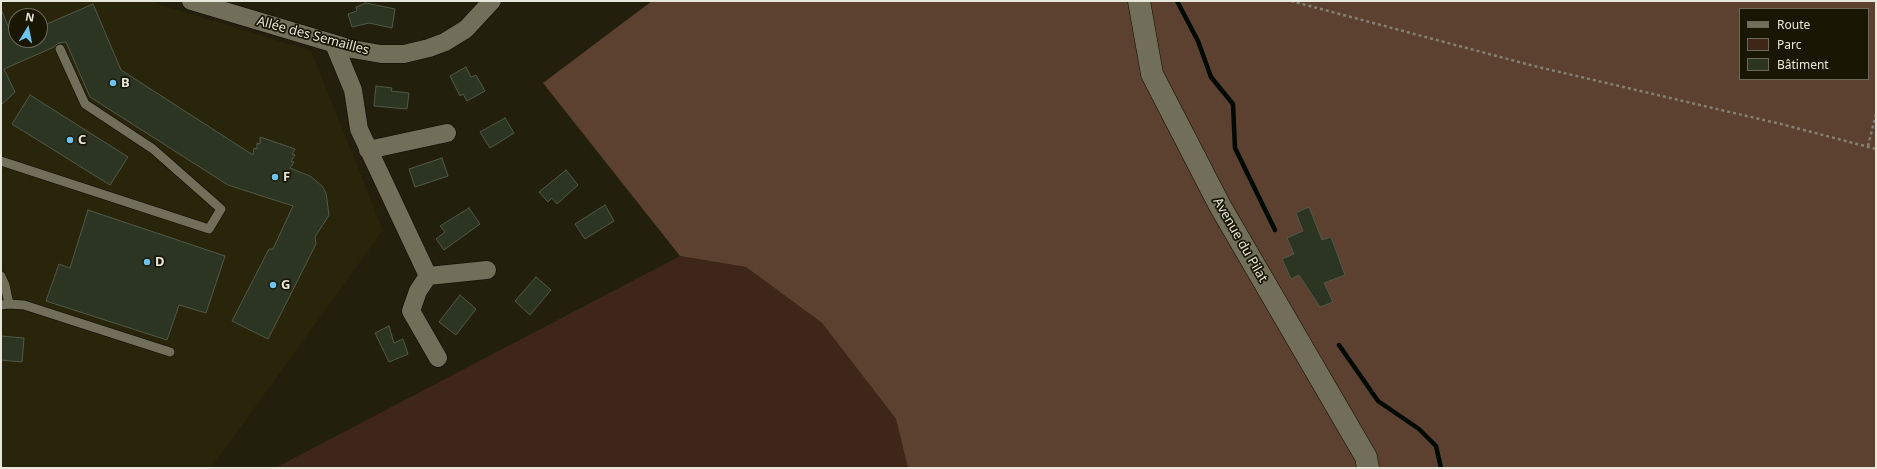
<!DOCTYPE html>
<meta charset="utf-8">
<style>
body{margin:0}
#map{position:relative;width:1877px;height:469px;overflow:hidden;background:#22200d;font-family:"Noto Sans",sans-serif}
canvas{display:block}
.frame{position:absolute;inset:0;border:2px solid #e7e6da;pointer-events:none}
.legend{position:absolute;left:1739px;top:8px;width:130px;height:72px;box-sizing:border-box;background:#191704;border:1px solid #6b6a5a;margin:0;padding:5px 7px;list-style:none;font-size:12px;color:#e7e6da}
.legend li{display:flex;align-items:center;gap:8px;height:20px}
.legend b{width:20px;border:1px solid #6b6a5a}
.north{position:absolute;left:8px;top:8px;width:40px;height:40px;box-sizing:border-box;background:#191704;border:1px solid #6b6a5a;border-radius:50%;rotate:10deg;font-size:11px;font-weight:700;line-height:16px;text-align:center;color:#e7e6da}
.north::after{content:'';display:block;margin:auto;width:14px;height:18px;background:#6ac3f1;clip-path:polygon(50% 0,100% 100%,50% 72%,0 100%)}
</style>
<div id="map">
<canvas width="1877" height="469"></canvas>
<div class="frame"></div>
<ul class="legend">
<li><b style="height:5px;background:#716e59"></b>Route</li>
<li><b style="height:11px;background:#3e2618"></b>Parc</li>
<li><b style="height:11px;background:#2c3422"></b>Bâtiment</li>
</ul>
<div class="north">N</div>
</div>
<script>
const ctx = document.querySelector('canvas').getContext('2d');
ctx.lineJoin = 'round';
function paint(path, color) { ctx.fillStyle = color; ctx.fill(path, 'evenodd'); }
const toPath = rows => new Path2D(rows.map(r => 'M' + r).join(''));
function strokePath(path, color, width, dash) { ctx.strokeStyle = color; ctx.lineWidth = width; ctx.lineCap = dash ? 'butt' : 'round'; ctx.setLineDash(dash || []); ctx.stroke(path); }
function write(font, color, halo, rows, align = 'center') {
  ctx.font = font + ' "Noto Sans",sans-serif'; ctx.lineWidth = 3.5; ctx.setLineDash([]); ctx.textBaseline = 'middle'; ctx.strokeStyle = halo; ctx.fillStyle = color; for (const [text, x, y, turn = 0] of rows) {
    ctx.save(); ctx.translate(x, y); ctx.rotate((+turn || 0) * Math.PI / 180); ctx.textAlign = isNaN(turn) ? turn : align; if (halo) ctx.strokeText(text, 0, 0); ctx.fillText(text, 0, 0); ctx.restore();
  }
}
paint(toPath([
 [1,1,156,1,158,4,311,51,383,230,211,468,1,468],
 [16,16,40,16,40,40,16,40]
]), '#29250a');
paint(toPath([
 [680,256,746,267,822,323,896,419,908,468,275,468]
]), '#3e2618');
paint(toPath([
 [652,1,1876,1,1876,468,908,468,896,419,822,323,746,267,680,256,543,83],
 [1740,9,1868,9,1868,79,1740,79]
]), '#5c4030');
strokePath(toPath([
 [1177,1,1198,41,1211,77,1233,104,1235,148,1275,230],
 [1339,345,1378,401,1419,429,1436,446,1441,468]
]), '#000a01', 4.5);
const building = toPath([
 [366,3,395,9,392,28,369,23,352,27,348,14,357,11,356,7,366,3],
 [93,4,121,70,253,155,254,148,257,149,257,143,260,144,260,137,295,149,292,154,295,155,291,161,294,162,290,168,310,176,322,186,326,193,329,215,315,237,316,244,268,339,232,321,269,249,273,249,293,206,228,185,90,97,66,42,58,43,54,47,4,69,15,92,1,105,1,9,13,38,16,36,16,40,40,40,40,27,93,4],
 [466,67,471,77,476,75,485,91,467,101,463,94,460,96,450,76,466,67],
 [376,86,392,88,391,91,409,93,407,109,374,106,376,86],
 [30,95,128,157,110,185,12,124,30,95],
 [505,118,514,133,490,148,480,132,505,118],
 [442,158,448,176,415,187,409,169,442,158],
 [566,170,578,185,557,204,552,198,548,202,539,192,566,170],
 [605,205,614,221,585,239,575,224,605,205],
 [1309,207,1322,240,1331,237,1345,275,1324,283,1333,302,1320,307,1299,275,1291,279,1282,259,1294,254,1287,238,1303,231,1296,213,1309,207],
 [469,208,480,224,444,250,436,239,445,232,440,226,469,208],
 [88,210,225,256,206,313,179,305,167,340,46,301,59,264,70,268,88,210],
 [536,277,551,290,530,315,515,301,536,277],
 [460,295,476,309,456,335,439,322,460,295],
 [389,326,394,343,403,339,408,354,389,362,375,333,389,326],
 [1,336,24,338,22,362,1,360,1,336]
]);
paint(building, '#2c3422');
strokePath(building, '#515a47', 1);
const service = toPath([
 [1,161,209,229,221,209,153,149,85,104,60,49],
 [1,276,5,285,9,304],
 [1,305,9,304,24,305,170,352]
]);
const minor = toPath([
 [191,1,352,49,381,54,404,54,429,48,445,42,466,29,492,1],
 [334,44,353,90,359,129,428,276,418,291,411,311,438,358],
 [368,150,447,133],
 [428,276,487,270]
]);
const secondary = toPath([
 [1139,1,1152,74,1220,206,1366,457,1368,468]
]);
strokePath(service, '#0c0a00', 10);
strokePath(minor, '#0c0a00', 19);
strokePath(secondary, '#0c0a00', 23);
strokePath(toPath([
 [1291,1,1534,66,1785,125,1876,149],
 [1868,146,1876,114]
]), '#838172', 2.5, [3, 3]);
strokePath(service, '#716e59', 9);
strokePath(minor, '#716e59', 18);
strokePath(secondary, '#716e59', 22);
for (const [x, y, r, color] of [
 [113,83,4,"#6ac3f1"],
 [70,140,4,"#6ac3f1"],
 [275,177,4,"#6ac3f1"],
 [147,262,4,"#6ac3f1"],
 [273,285,4,"#6ac3f1"]
]) { const dot = new Path2D(); dot.arc(x, y, r, 0, 2 * Math.PI); ctx.fillStyle = color; ctx.fill(dot); strokePath(dot, '#191704', 1.5); }
write('13px', '#e7e6da', '#191704', [
 ["Allée des Semailles",313,36,15],
 ["Avenue du Pilat",1240,240,60]
]);
write('bold 13px', '#e7e6da', '#191704', [
 ["B",121,83],
 ["C",78,140],
 ["F",283,177],
 ["D",155,262],
 ["G",281,285]
], 'left');
</script>
